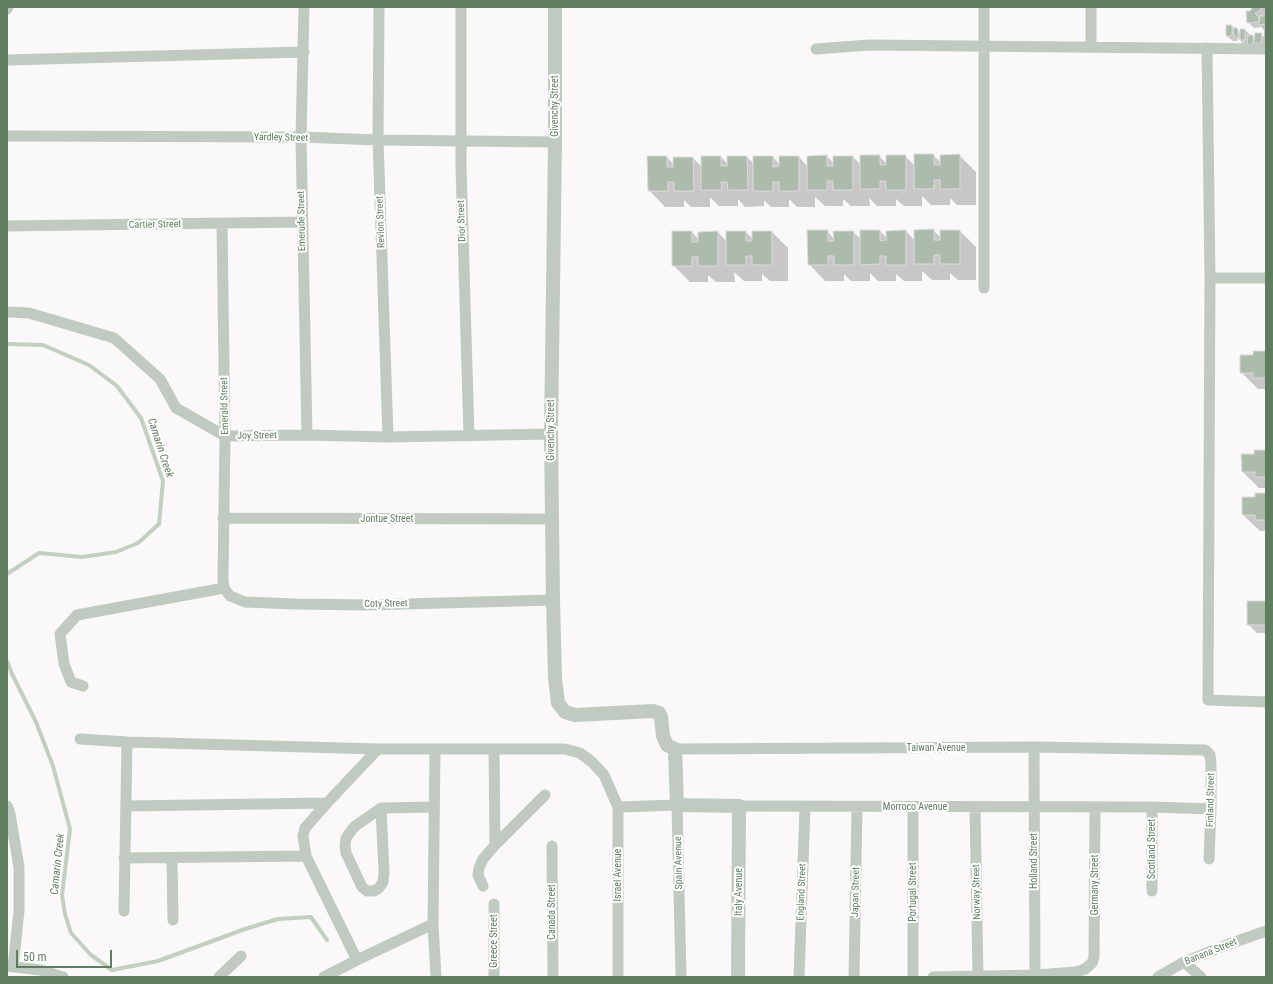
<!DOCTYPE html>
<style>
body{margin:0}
#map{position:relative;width:1273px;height:984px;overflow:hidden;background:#faf8f9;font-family:"Roboto Condensed",sans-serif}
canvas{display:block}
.frame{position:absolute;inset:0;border:8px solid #5f7e60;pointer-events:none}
.scale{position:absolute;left:16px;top:950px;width:96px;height:18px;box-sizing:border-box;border:2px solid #5f7e60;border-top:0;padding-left:5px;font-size:12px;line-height:14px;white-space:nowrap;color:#5f7e60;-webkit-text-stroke:3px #fff;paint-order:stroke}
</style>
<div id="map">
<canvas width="1273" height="984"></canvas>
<div class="frame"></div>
<div class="scale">50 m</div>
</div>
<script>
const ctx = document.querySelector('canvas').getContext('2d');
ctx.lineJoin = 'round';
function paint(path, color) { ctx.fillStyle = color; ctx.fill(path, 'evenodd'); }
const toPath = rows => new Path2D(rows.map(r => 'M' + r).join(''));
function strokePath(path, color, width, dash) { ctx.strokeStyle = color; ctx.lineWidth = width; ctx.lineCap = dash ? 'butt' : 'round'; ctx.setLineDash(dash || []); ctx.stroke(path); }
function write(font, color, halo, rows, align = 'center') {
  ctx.font = font + ' "Roboto Condensed",sans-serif'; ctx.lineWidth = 4; ctx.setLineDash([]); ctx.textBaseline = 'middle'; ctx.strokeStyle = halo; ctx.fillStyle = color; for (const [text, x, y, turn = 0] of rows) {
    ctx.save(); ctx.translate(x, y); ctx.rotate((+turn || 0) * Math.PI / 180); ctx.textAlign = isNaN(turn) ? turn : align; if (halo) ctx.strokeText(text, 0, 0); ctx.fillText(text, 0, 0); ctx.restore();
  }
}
paint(toPath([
 [1254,7,1266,7,1266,15,1263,17,1266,17,1266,48,1246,45,1243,42,1243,44,1237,36,1237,41,1233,41,1227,36,1231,26,1241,34,1245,30,1255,39,1261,34,1264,37,1264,30,1261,27,1254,28,1248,22,1251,12],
 [933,155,941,163,959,155,976,172,976,205,957,205,950,198,950,205,931,205,922,196,922,206,904,206,896,199,896,206,877,206,869,198,870,206,851,206,843,199,843,206,825,206,815,197,815,207,797,207,789,199,789,207,771,207,764,200,764,206,745,207,738,199,738,206,719,206,710,197,710,207,691,207,684,200,684,207,665,207,649,190,667,157,674,165,693,158,702,167,721,157,728,164,728,157,747,157,754,164,773,157,780,165,799,157,808,167,827,156,834,164,853,157,861,165,879,156,887,164,905,156,915,166],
 [933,230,941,238,960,231,976,247,976,280,958,280,950,273,950,280,932,280,922,271,922,281,904,281,896,274,896,281,878,281,870,273,870,281,851,281,844,274,844,281,825,281,809,264,827,231,834,239,853,232,861,239,880,231,887,238,906,231,915,241],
 [692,232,699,240,718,232,727,242,746,232,753,239,772,232,788,248,788,281,770,281,762,274,762,281,744,281,734,272,735,282,716,282,708,275,708,282,690,282,673,265],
 [1266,352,1266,389,1258,389,1241,372,1254,356],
 [1266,451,1266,488,1259,488,1243,472,1255,455],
 [1266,494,1266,531,1260,531,1243,515,1256,498],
 [1266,602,1266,633,1257,633,1248,624]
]), '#0003');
strokePath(toPath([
 [7,344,43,345,89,365,117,386,141,418,163,481,159,524,138,543,116,552,82,557,39,553,7,574],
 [7,661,12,674,36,722,53,766,70,829,62,895,65,914,71,933,91,955,112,970,158,961,245,929,278,919,311,917,327,940]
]), '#c3cfc1', 4);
const building = toPath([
 [1253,7,1261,7,1261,10,1255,13,1259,18,1259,22,1247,23,1246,11,1250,11,1253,7],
 [1260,16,1266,16,1266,24,1258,25,1260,16],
 [1226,25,1232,25,1232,36,1226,36,1226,25],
 [1234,27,1238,29,1238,40,1233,33,1234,27],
 [1240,29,1245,29,1245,40,1240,40,1240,29],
 [1255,33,1262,33,1261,43,1254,43,1255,33],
 [1248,35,1253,35,1253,46,1247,46,1248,35],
 [914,154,934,154,934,165,940,165,940,155,960,154,960,189,940,189,940,180,934,180,934,189,914,189,914,154],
 [827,155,827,166,833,166,833,156,853,156,853,190,833,190,833,181,827,181,827,190,807,190,807,156,827,155],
 [860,155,880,155,880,165,886,165,886,155,906,155,906,190,886,190,886,181,880,181,880,189,860,189,860,155],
 [647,156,667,156,667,167,673,167,673,157,693,157,694,191,674,191,674,182,668,182,668,191,648,191,647,156],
 [701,156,721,156,721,166,727,166,727,156,747,156,748,190,728,190,727,182,721,182,722,190,701,190,701,156],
 [753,156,773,156,773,167,779,166,779,156,799,156,799,191,779,191,779,182,773,182,773,191,753,191,753,156],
 [934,229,934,240,940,240,940,230,960,230,960,264,940,264,940,255,934,255,934,264,914,264,914,230,934,229],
 [807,230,828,230,828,241,834,241,833,231,854,231,854,265,834,265,834,256,828,256,828,265,808,265,807,230],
 [860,230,880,230,880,241,886,240,886,231,906,230,906,265,886,265,886,256,880,256,880,264,860,265,860,230],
 [672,231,692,231,692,242,698,242,698,232,718,231,718,266,698,266,698,257,692,257,692,266,672,266,672,231],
 [726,231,746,231,746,241,752,241,752,231,772,231,772,265,752,265,752,256,746,256,746,265,726,265,726,231],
 [1253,351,1266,351,1266,378,1253,378,1253,373,1240,373,1240,355,1253,355,1253,351],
 [1254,450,1266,450,1266,477,1255,477,1255,472,1242,472,1241,454,1254,454,1254,450],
 [1255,493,1266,493,1266,520,1255,520,1255,515,1242,515,1242,497,1255,497,1255,493],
 [1247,601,1266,601,1266,625,1247,625,1247,601]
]);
paint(building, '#acbbac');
strokePath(building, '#dcdadb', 1);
strokePath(toPath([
 [304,7,301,137,307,435],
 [379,7,378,140,388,437],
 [461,7,461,166,469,436],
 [984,7,984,288],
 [1091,7,1091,47],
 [7,9,8,7],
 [1207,48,1210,278,1208,700,1266,702],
 [816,49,869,45,1266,49],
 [7,60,304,52],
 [7,136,301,137,378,140,555,142],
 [222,224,225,436,223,580,224,588,230,596,245,602,296,604,368,605,553,600],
 [7,226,302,222],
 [1210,278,1266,278],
 [7,312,29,313,114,338,160,379,176,408,225,436,307,435,388,437,551,434],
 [223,518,551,519],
 [83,686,71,682,64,664,60,634,77,615,224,588],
 [80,739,127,742,378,749,565,749,580,753,592,762,604,775,618,807,618,977],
 [1034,747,1035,975],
 [435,749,433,924,436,977],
 [494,749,495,845,545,795],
 [675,749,1034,747,1205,750,1210,755,1211,764,1211,809,1209,859],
 [7,806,10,814,19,867,19,911,13,967],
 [127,806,327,803],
 [739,806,1152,807,1211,809],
 [618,807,677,805,681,977],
 [975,807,978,977],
 [1152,807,1152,891],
 [381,808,384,873,383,882,379,888,374,891,367,891,362,887,346,853,345,845,346,838,354,827,381,808,433,807],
 [552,846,553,977],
 [124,858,306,856],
 [172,858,173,920],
 [483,886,478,875,479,868,483,859,495,845],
 [494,904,494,977],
 [124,911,127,742],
 [357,960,306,856,303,836,305,828,327,803,378,749],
 [1184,962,1201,977],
 [7,966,40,970,63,977],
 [219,977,241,956],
 [324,977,357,960,433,924],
 [799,977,805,807],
 [854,977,857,807],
 [913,977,913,807],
 [933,977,1035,975,1076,972,1085,969,1092,963,1094,957,1095,807],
 [1158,977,1184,962,1229,944,1266,931]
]), '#c1cac1', 11);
strokePath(toPath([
 [555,7,555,142,551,434,553,600,555,678,558,703,565,712,575,715,653,711,659,713,661,717,663,736,667,745,675,749,677,805,739,806,738,977]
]), '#c1cac1', 14);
write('10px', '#5f7e60', '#fff', [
 ["Givenchy Street",555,106,-90],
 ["Yardley Street",281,138,1],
 ["Emerude Street",302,221,-91],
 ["Dior Street",462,221,-92],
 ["Revlon Street",381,222,-92],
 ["Cartier Street",155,225,-1],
 ["Emerald Street",225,406,-91],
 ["Givenchy Street",551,430,-90],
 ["Joy Street",257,436,-1],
 ["Jontue Street",387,519],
 ["Coty Street",386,604,-1],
 ["Taiwan Avenue",936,748],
 ["Finland Street",1211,800,-89],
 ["Morroco Avenue",915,807],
 ["Scotland Street",1152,849,-90],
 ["Holland Street",1034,861,-90],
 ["Spain Avenue",679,863,-91],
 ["Israel Avenue",618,875,-90],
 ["Germany Street",1095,885,-90],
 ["Italy Avenue",739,892,-90],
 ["England Street",802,892,-88],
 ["Japan Street",856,892,-89],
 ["Portugal Street",913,892,-90],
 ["Norway Street",977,892,-91],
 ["Canada Street",552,912,-90],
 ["Greece Street",494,941,-90],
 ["Banana Street",1211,952,-22]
]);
write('italic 11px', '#647d5f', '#fff', [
 ["Camarin Creek",160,448,72],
 ["Camarin Creek",58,864,-84]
]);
</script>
